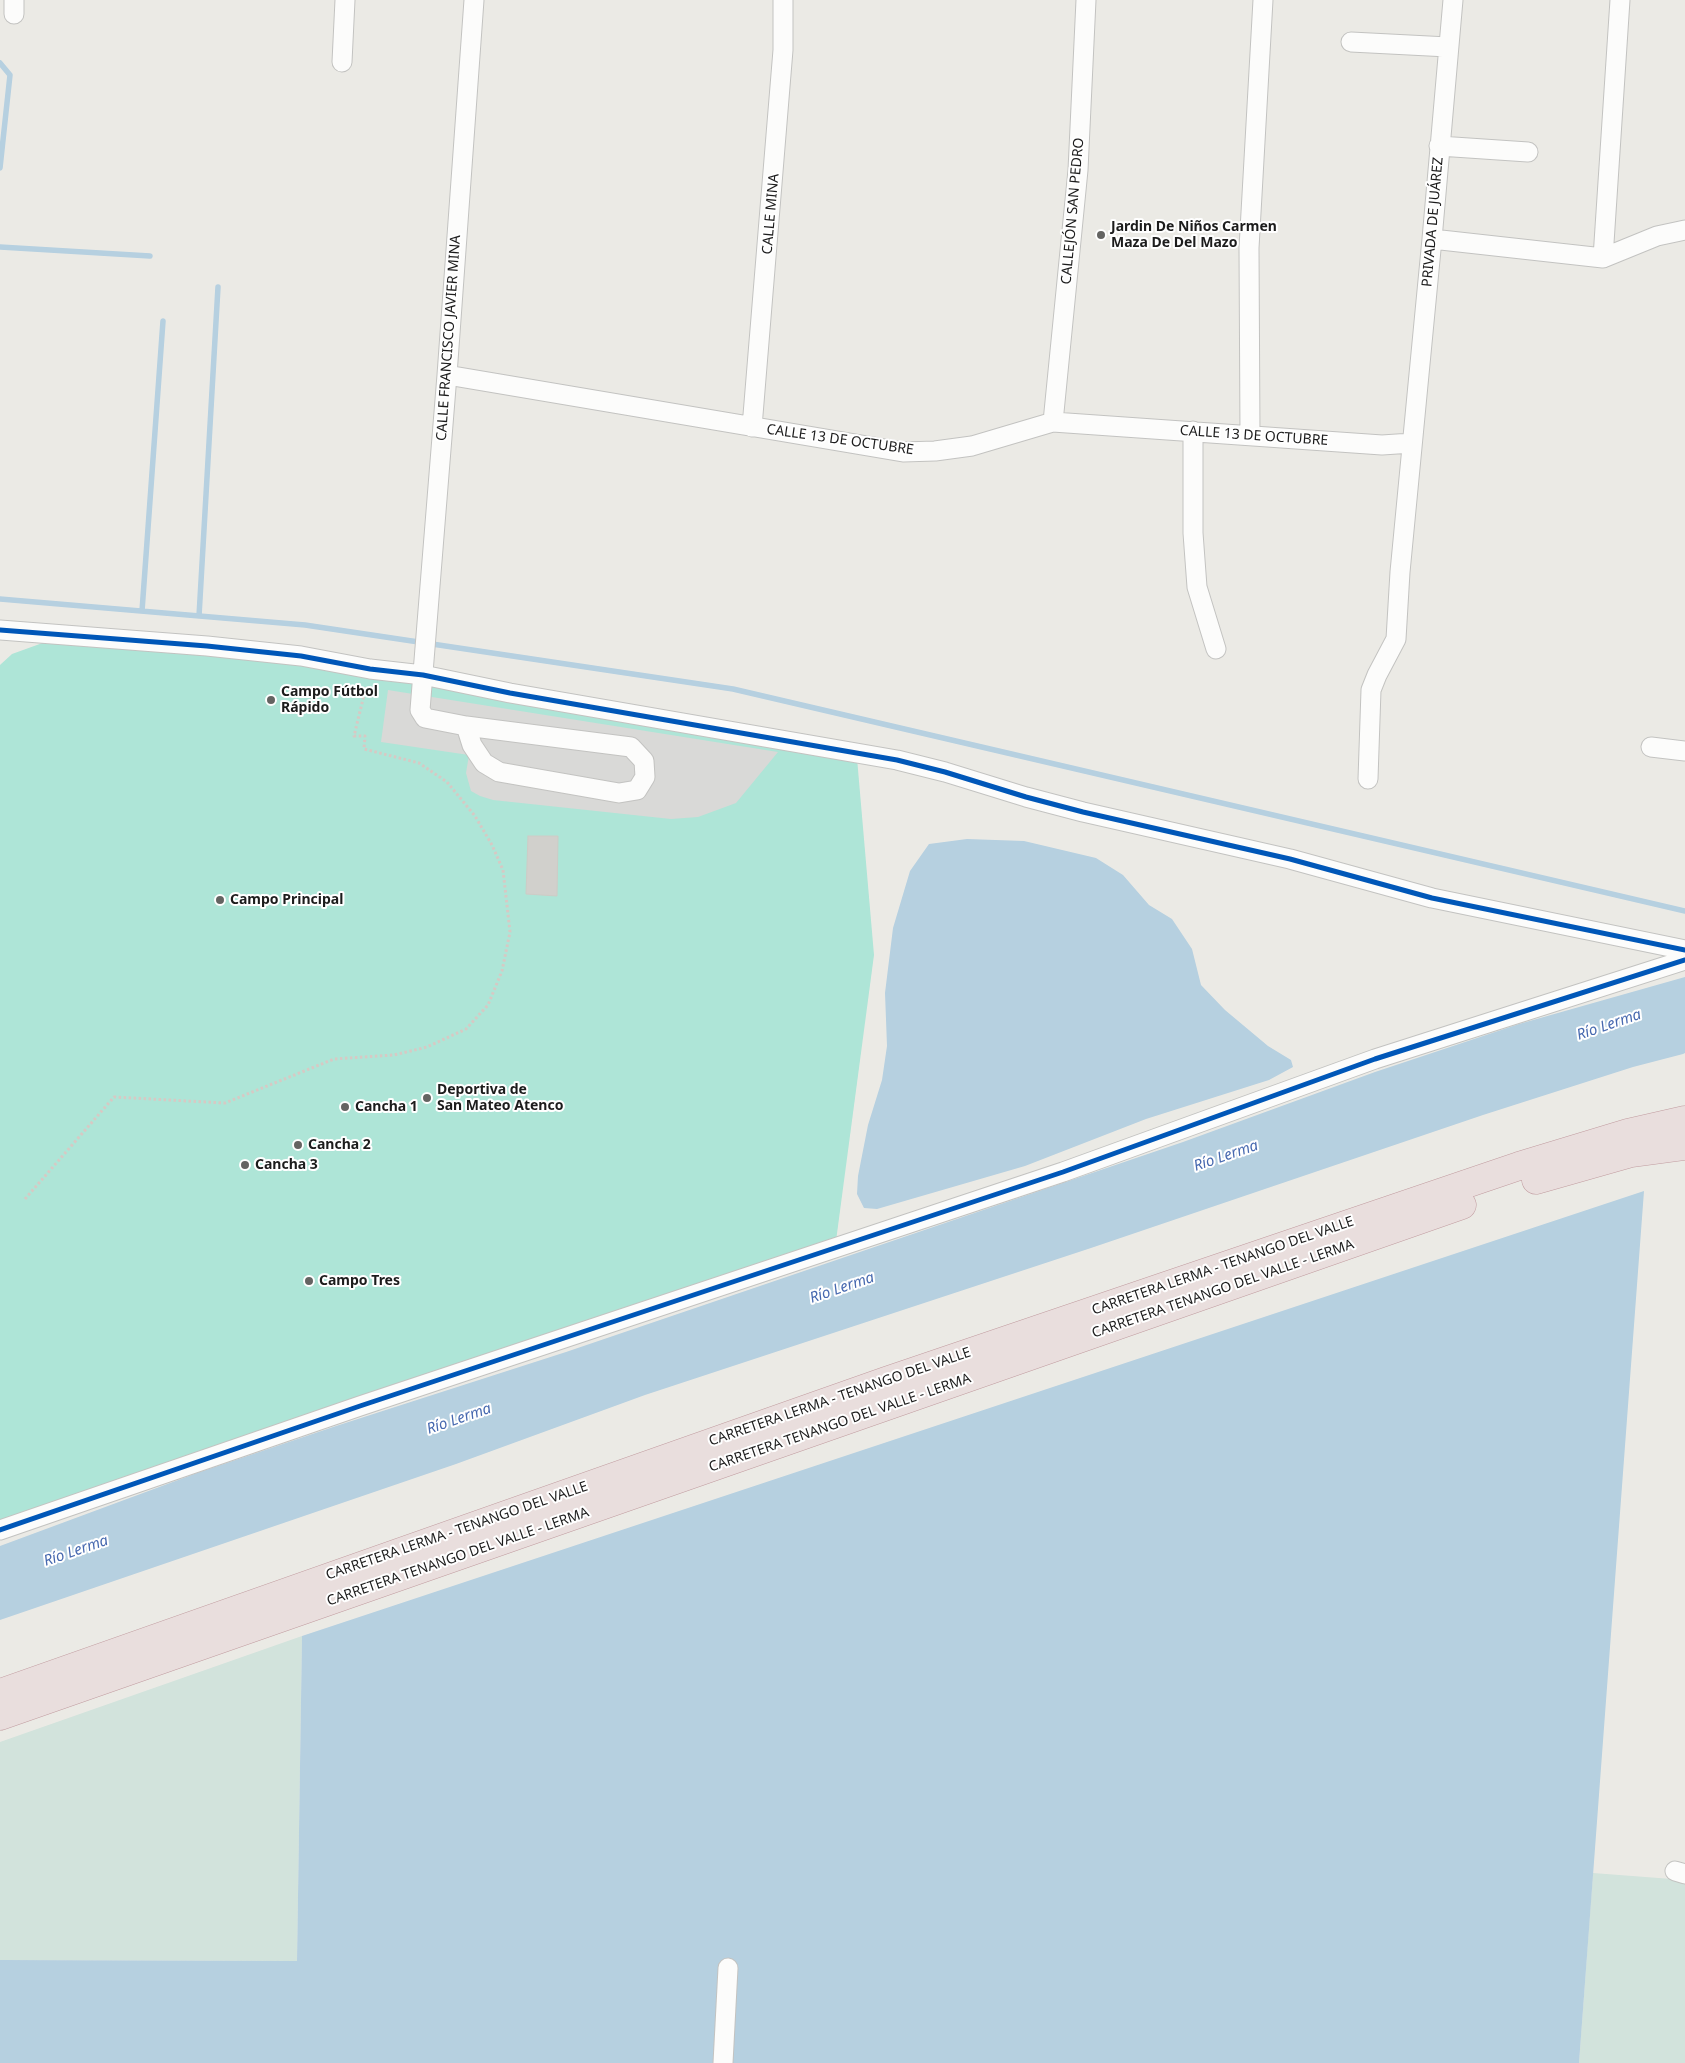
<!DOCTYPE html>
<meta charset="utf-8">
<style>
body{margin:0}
canvas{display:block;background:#ebeae5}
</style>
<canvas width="1685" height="2063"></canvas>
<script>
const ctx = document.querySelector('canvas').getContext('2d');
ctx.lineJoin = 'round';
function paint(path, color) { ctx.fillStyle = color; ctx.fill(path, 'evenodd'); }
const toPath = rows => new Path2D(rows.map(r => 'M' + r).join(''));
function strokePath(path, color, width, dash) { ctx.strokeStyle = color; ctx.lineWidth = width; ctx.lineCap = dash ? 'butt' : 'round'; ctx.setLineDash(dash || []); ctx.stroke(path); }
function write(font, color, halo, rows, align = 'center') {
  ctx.font = font + ' "Noto Sans",sans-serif'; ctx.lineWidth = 4; ctx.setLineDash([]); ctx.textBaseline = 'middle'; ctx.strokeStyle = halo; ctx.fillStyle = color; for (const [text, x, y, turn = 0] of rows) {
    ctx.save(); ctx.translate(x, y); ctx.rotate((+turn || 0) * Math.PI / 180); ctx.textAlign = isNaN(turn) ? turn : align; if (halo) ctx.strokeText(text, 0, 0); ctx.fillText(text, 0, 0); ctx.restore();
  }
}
paint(toPath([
 [302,1636,297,1961,0,1960,0,1742],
 [1593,1873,1685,1880,1685,2063,1579,2063]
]), '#d2e3dc');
paint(toPath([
 [48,641,333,668,857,758,874,955,836,1241,0,1521,0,665,12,654]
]), '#aee5d7');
paint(toPath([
 [388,690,778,752,736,803,698,817,671,819,493,800,480,796,471,791,466,773,469,755,381,742]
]), '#d9d9d7');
paint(toPath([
 [967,839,1024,841,1096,858,1123,875,1149,905,1172,919,1192,949,1201,985,1225,1010,1268,1046,1291,1060,1293,1067,1269,1080,1146,1119,1025,1166,877,1209,864,1208,857,1194,858,1176,868,1125,882,1080,887,1046,885,993,893,928,910,871,929,844],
 [1685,977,1685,1053,1683,1054,1633,1067,1483,1115,1091,1248,645,1395,456,1464,0,1620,0,1546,197,1473,336,1426,566,1352,1183,1142,1375,1072,1519,1024],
 [1644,1191,1579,2063,0,2063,0,1960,297,1961,302,1636]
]), '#b6d0e0');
strokePath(toPath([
 [0,63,10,75,0,168],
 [0,247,150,256],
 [0,599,305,625,733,689,1685,911],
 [142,611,163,321],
 [199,616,218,287]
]), '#b6d0e0', 5.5);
const building = toPath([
 [528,836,558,836,557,896,526,894,528,836]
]);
paint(building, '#d1d0cc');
strokePath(building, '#ceccc6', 1);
const minor = toPath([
 [14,14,14,0],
 [1351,42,1448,47],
 [342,62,345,0],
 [1439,146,1528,152],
 [1432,239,1603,258,1657,236,1685,230],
 [1603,258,1620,0],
 [447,375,903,452,935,451,972,446,1053,422,1382,445,1412,443],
 [1053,422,1078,170,1086,0],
 [752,427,783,50,783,0],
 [1193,431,1193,533,1197,587,1216,649],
 [1250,435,1249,248,1263,0],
 [0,630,207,646,301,656,370,669,423,675,510,693,897,760,945,772,1026,797,1083,812,1290,859,1432,898,1685,950],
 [466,726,425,718,420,710,447,375,474,0],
 [466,726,631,747,644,761,645,777,637,790,619,793,499,772,484,763,472,745,466,726],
 [1651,747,1685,751],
 [1368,779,1371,690,1377,675,1396,639,1400,572,1432,239,1453,0],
 [0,1530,360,1406,1063,1172,1375,1059,1685,960],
 [1675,1871,1685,1874],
 [723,2063,728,1968]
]);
const highway = toPath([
 [1536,1180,1631,1153,1685,1146],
 [0,1693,886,1381,1519,1166,1628,1133,1685,1120],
 [0,1716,1462,1205]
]);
strokePath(minor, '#c3c3c1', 21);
strokePath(highway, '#c19ca0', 29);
strokePath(toPath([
 [25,1199,114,1097,225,1103,334,1059,394,1055,427,1047,466,1029,488,1005,502,971,510,932,503,870,492,845,475,816,447,782,419,763,364,749,365,736,354,736,366,687]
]), '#d7c9c4', 3, [2.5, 2.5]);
strokePath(minor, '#fcfcfb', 19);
strokePath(highway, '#e9dedd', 28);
strokePath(toPath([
 [0,630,207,646,301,656,370,669,423,675,510,693,897,760,945,772,1026,797,1083,812,1290,859,1432,898,1685,950],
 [0,1530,360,1406,1063,1172,1375,1059,1685,960]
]), '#0057b8', 5);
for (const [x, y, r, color] of [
 [1101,235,5,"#646462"],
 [271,700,5,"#646462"],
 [220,900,5,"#646462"],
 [427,1098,5,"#646462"],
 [345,1107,5,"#646462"],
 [298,1145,5,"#646462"],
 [245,1165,5,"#646462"],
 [309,1281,5,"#646462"]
]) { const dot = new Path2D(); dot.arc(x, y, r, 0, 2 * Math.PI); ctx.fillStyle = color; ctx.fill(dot); strokePath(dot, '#fff', 2); }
write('14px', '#1c1c1c', '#fff', [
 ["CALLEJÓN SAN PEDRO",1073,211,-85],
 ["CALLE MINA",771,214,-85],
 ["PRIVADA DE JUÁREZ",1433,222,-85],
 ["CALLE FRANCISCO JAVIER MINA",449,338,-86],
 ["CALLE 13 DE OCTUBRE",1254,436,4],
 ["CALLE 13 DE OCTUBRE",840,440,8],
 ["CARRETERA LERMA - TENANGO DEL VALLE",1223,1266,-19],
 ["CARRETERA TENANGO DEL VALLE - LERMA",1223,1289,-19],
 ["CARRETERA LERMA - TENANGO DEL VALLE",840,1397,-19],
 ["CARRETERA TENANGO DEL VALLE - LERMA",840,1423,-19],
 ["CARRETERA LERMA - TENANGO DEL VALLE",457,1531,-19],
 ["CARRETERA TENANGO DEL VALLE - LERMA",458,1557,-19]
]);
write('bold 14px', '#1c1c1c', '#fff', [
 ["Jardin De Niños Carmen",1111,227],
 ["Maza De Del Mazo",1111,243],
 ["Campo Fútbol",281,692],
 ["Rápido",281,708],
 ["Campo Principal",230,900],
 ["Deportiva de",437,1090],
 ["San Mateo Atenco",437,1106],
 ["Cancha 1",355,1107],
 ["Cancha 2",308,1145],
 ["Cancha 3",255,1165],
 ["Campo Tres",319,1281]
], 'left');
write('italic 15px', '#4668af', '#fff', [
 ["Río Lerma",1609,1025,-19],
 ["Río Lerma",1226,1156,-19],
 ["Río Lerma",842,1288,-19],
 ["Río Lerma",459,1419,-19],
 ["Río Lerma",76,1551,-19]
]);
</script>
